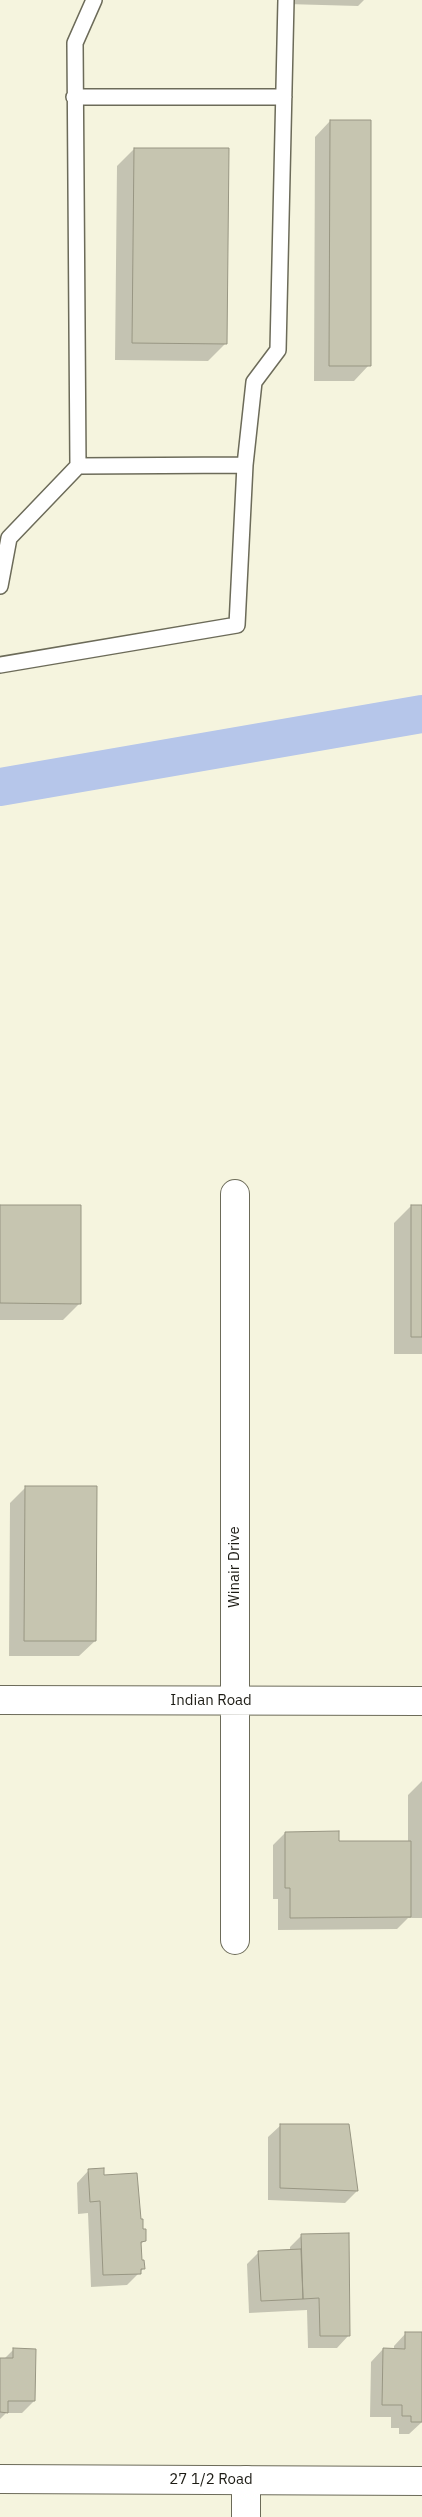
<!DOCTYPE html>
<style>
body{margin:0}
canvas{display:block;background:#f5f4de}
</style>
<canvas width="422" height="2517"></canvas>
<script>
const ctx = document.querySelector('canvas').getContext('2d');
ctx.lineJoin = 'round';
function paint(path, color) { ctx.fillStyle = color; ctx.fill(path, 'evenodd'); }
const toPath = rows => new Path2D(rows.map(r => 'M' + r).join(''));
function strokePath(path, color, width, dash) { ctx.strokeStyle = color; ctx.lineWidth = width; ctx.lineCap = dash ? 'butt' : 'round'; ctx.setLineDash(dash || []); ctx.stroke(path); }
function write(font, color, halo, rows, align = 'center') {
  ctx.font = font + ' "IBM Plex Sans",sans-serif'; ctx.lineWidth = 4.5; ctx.setLineDash([]); ctx.textBaseline = 'middle'; ctx.strokeStyle = halo; ctx.fillStyle = color; for (const [text, x, y, turn = 0] of rows) {
    ctx.save(); ctx.translate(x, y); ctx.rotate((+turn || 0) * Math.PI / 180); ctx.textAlign = isNaN(turn) ? turn : align; if (halo) ctx.strokeText(text, 0, 0); ctx.fillText(text, 0, 0); ctx.restore();
  }
}
paint(toPath([
 [286,0,364,0,358,6,286,4],
 [330,121,369,365,354,381,314,381,315,137],
 [134,149,226,343,208,361,115,360,117,166],
 [0,1206,80,1303,63,1320,0,1320],
 [411,1206,422,1206,422,1354,394,1354,394,1223],
 [26,1487,95,1641,79,1656,9,1656,10,1503],
 [422,1781,422,1918,408,1918,397,1929,278,1930,278,1899,273,1899,273,1845,285,1833,337,1842,408,1842,408,1795],
 [281,2125,357,2191,345,2203,268,2200,268,2137],
 [89,2170,102,2176,142,2231,144,2241,140,2245,140,2261,144,2268,127,2285,91,2287,88,2213,78,2214,77,2183],
 [302,2235,349,2335,337,2348,308,2348,307,2310,249,2313,247,2264,259,2252,290,2250,290,2247],
 [406,2333,422,2333,422,2422,409,2434,399,2434,399,2428,391,2428,391,2417,370,2417,371,2362,383,2349,394,2350,394,2346],
 [14,2349,34,2401,22,2413,6,2413,0,2419,0,2359,4,2359]
]), '#0003');
strokePath(toPath([
 [0,787,422,714]
]), '#b6c6ea', 38);
const building = toPath([
 [330,120,371,120,371,366,329,366,330,120],
 [134,148,229,148,227,344,132,343,134,148],
 [0,1205,81,1205,81,1304,0,1303,0,1205],
 [411,1205,422,1205,422,1337,411,1337,411,1205],
 [25,1486,97,1486,96,1641,24,1641,25,1486],
 [339,1831,339,1841,411,1841,411,1917,290,1918,290,1888,285,1888,285,1832,339,1831],
 [280,2124,349,2124,358,2191,280,2188,280,2124],
 [104,2168,104,2175,137,2173,141,2219,143,2219,143,2229,146,2229,146,2241,141,2242,142,2260,144,2260,145,2269,141,2269,141,2274,103,2275,100,2201,90,2202,88,2169,104,2168],
 [349,2233,350,2336,320,2336,319,2298,303,2299,301,2234,349,2233],
 [301,2249,303,2299,261,2301,258,2251,301,2249],
 [405,2332,422,2332,422,2422,411,2422,411,2416,402,2416,402,2405,382,2405,383,2348,405,2349,405,2332],
 [13,2348,36,2349,35,2401,8,2401,8,2413,0,2412,0,2358,13,2358,13,2348]
]);
paint(building, '#c6c5b0');
strokePath(building, '#989683', 1);
const lane = toPath([
 [94,0,75,43,78,466,245,465],
 [74,97,284,97],
 [0,586,9,538,78,466],
 [0,665,237,625,245,465,254,382,278,350,286,0]
]);
const street = toPath([
 [235,1194,235,1940],
 [0,1700,422,1701],
 [246,2480,246,2517]
]);
const secondary = toPath([
 [0,2479,422,2481]
]);
strokePath(lane, '#6c6b59', 18);
strokePath(street, '#6c6b59', 30);
strokePath(secondary, '#6c6b59', 30);
strokePath(lane, '#fff', 15);
strokePath(street, '#fff', 28);
strokePath(secondary, '#fff', 28);
write('15px', '#1d1c15', '#fff', [
 ["Winair Drive",235,1567,-90],
 ["Indian Road",211,1701],
 ["27 1/2 Road",211,2480]
]);
</script>
